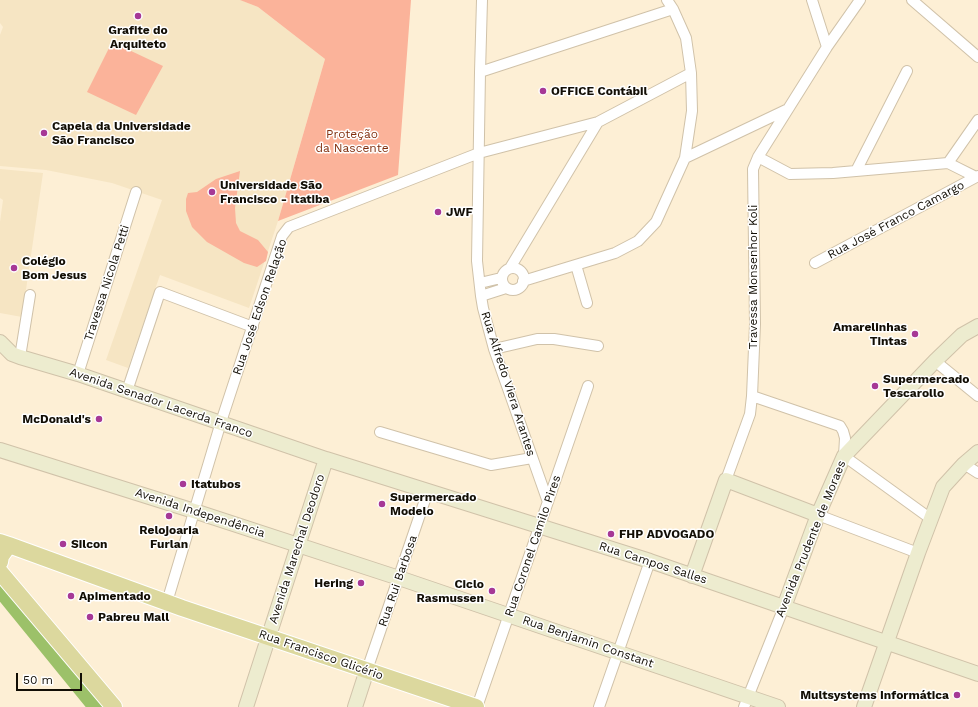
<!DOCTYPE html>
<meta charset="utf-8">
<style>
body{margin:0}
#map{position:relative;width:978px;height:707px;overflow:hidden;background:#fdefd5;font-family:"Work Sans",sans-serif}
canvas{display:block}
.scale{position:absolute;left:16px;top:673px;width:66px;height:18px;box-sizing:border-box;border:2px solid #120e05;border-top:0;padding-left:5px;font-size:12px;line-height:14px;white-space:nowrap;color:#120e05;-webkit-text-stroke:3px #fff;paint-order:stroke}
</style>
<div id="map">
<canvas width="978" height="707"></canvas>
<div class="scale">50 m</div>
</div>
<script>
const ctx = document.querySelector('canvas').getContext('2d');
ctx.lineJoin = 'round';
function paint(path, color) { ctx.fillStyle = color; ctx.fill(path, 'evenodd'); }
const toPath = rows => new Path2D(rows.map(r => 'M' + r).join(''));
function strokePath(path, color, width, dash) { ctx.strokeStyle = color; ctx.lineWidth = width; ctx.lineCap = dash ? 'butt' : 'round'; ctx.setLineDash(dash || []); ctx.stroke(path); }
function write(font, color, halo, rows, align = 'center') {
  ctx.font = font + ' "Work Sans",sans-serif'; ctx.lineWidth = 3; ctx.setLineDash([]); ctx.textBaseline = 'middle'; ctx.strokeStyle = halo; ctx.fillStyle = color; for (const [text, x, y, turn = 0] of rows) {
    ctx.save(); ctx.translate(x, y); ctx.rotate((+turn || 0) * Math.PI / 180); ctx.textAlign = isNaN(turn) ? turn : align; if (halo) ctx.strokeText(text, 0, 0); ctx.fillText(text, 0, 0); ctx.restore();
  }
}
paint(toPath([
 [0,0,241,0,258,7,325,59,278,221,249,308,160,275,128,368,106,360,162,200,112,183,46,170,0,166,0,35,3,27,0,23],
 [0,169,43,173,22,317,0,313,0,222,3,200,0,198]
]), '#f6e5c3');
paint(toPath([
 [240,0,411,0,398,175,278,221,325,59,258,7],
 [112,42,163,66,136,115,87,92],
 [240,171,235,208,236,223,240,231,258,240,268,252,266,261,257,267,244,263,207,242,192,227,186,211,186,199,188,193,197,192,216,179]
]), '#fbb39a');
strokePath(toPath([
 [0,589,96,707]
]), '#9cc169', 16);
const street = toPath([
 [482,0,480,72,477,261,481,296,483,308,494,349,548,502],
 [812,0,827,47],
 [912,0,978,57],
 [480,72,673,9],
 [758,157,790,174,833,173,948,163,976,177],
 [685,158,786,110],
 [948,163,978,120],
 [856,171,907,71],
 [815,263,978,176],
 [576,265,587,303],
 '502 279a11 11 0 1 1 22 0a11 11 0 1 1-22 0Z',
 [510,268,598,122],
 [523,281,615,253,638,241,656,222,685,158,692,111,691,73,686,38,673,9,667,0],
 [480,283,501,278],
 [481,296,506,288],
 [494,349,537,339,554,339,598,346],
 [20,357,30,295],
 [935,361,978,396],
 [78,374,136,192],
 [127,391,160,292,253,327],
 [752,396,840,426,843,431,845,438,844,456,931,519],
 [380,432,491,465,532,458],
 [964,464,978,473],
 [726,480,750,414,752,396,755,324,753,169,758,157,827,47,860,0],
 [818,515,918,553],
 [167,602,221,422,282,236,289,227,479,153,598,122,691,73],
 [367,670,428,491],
 [477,707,588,386],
 [599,707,650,561],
 [744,707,784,607]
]);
const secondary = toPath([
 [0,342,12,354,20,357,78,374,326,459,650,561,978,674],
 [0,450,194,511,399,578,778,707],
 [692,576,726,480,818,515],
 [784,607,818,515,844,456,935,361,962,335,978,326],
 [246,707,326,459],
 [355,707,367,670],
 [864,707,918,553,943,487,964,464,978,452]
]);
const primary = toPath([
 [0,542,9,545,182,608,476,707],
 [0,562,1,556,9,545],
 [0,572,114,707]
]);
strokePath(street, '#d0c2a9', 12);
strokePath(secondary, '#d0c2a9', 16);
strokePath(primary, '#fff', 18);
strokePath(street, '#fff', 10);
strokePath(secondary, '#edeccf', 14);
strokePath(primary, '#dcd89e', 16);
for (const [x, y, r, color] of [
 [138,16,4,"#a63896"],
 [543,91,4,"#a63896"],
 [44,133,4,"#a63896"],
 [212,192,4,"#a63896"],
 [438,212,4,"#a63896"],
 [14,268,4,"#a63896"],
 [915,334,4,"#a63896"],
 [875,386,4,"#a63896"],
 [99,419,4,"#a63896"],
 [183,484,4,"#a63896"],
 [382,504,4,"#a63896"],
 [169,516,4,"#a63896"],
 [611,534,4,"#a63896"],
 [63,544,4,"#a63896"],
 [361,583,4,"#a63896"],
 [492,591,4,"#a63896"],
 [71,596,4,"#a63896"],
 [90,617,4,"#a63896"],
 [957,695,4,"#a63896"]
]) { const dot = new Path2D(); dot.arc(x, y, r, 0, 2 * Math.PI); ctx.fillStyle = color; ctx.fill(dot); strokePath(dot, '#fff', 1.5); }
write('bold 12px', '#120e05', '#fff', [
 ["Grafite do",138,30,"center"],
 ["Arquiteto",138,44,"center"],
 ["OFFICE Contábil",551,91],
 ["Capela da Universidade",52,126],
 ["São Francisco",52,140],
 ["Universidade São",220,185],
 ["Francisco - Itatiba",220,199],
 ["JWF",446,212],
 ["Colégio",22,261],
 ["Bom Jesus",22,275],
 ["Amarelinhas",907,327,"right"],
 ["Tintas",907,341,"right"],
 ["Supermercado",883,379],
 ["Tescarollo",883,393],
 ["McDonald's",91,419,"right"],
 ["Itatubos",191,484],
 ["Supermercado",390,497],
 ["Modelo",390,511],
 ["Relojoaria",169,530,"center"],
 ["Furlan",169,544,"center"],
 ["FHP ADVOGADO",619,534],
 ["Silcon",71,544],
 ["Hering",353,583,"right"],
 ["Ciclo",484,584,"right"],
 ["Rasmussen",484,598,"right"],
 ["Apimentado",79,596],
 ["Pabreu Mall",98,617],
 ["Multsystems Informática",949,695,"right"]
], 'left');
write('12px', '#83300f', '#fff', [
 ["Proteção",352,134],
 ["da Nascente",352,148]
]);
write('12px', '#120e05', '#fff', [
 ["Rua José Franco Camargo",896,220,-28],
 ["Travessa Monsenhor Koli",753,277,-90],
 ["Travessa Nicola Petti",107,283,-72],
 ["Rua José Edson Relação",260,307,-71],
 ["Rua Alfredo Viera Arantes",508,384,72],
 ["Avenida Senador Lacerda Franco",161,403,19],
 ["Avenida Independência",200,513,18],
 ["Avenida Prudente de Moraes",811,539,-68],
 ["Rua Coronel Camilo Pires",533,546,-71],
 ["Avenida Marechal Deodoro",297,549,-72],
 ["Rua Campos Salles",653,563,18],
 ["Rua Rui Barbosa",398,581,-71],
 ["Rua Benjamin Constant",588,642,19],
 ["Rua Francisco Glicério",321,655,19]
]);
</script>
